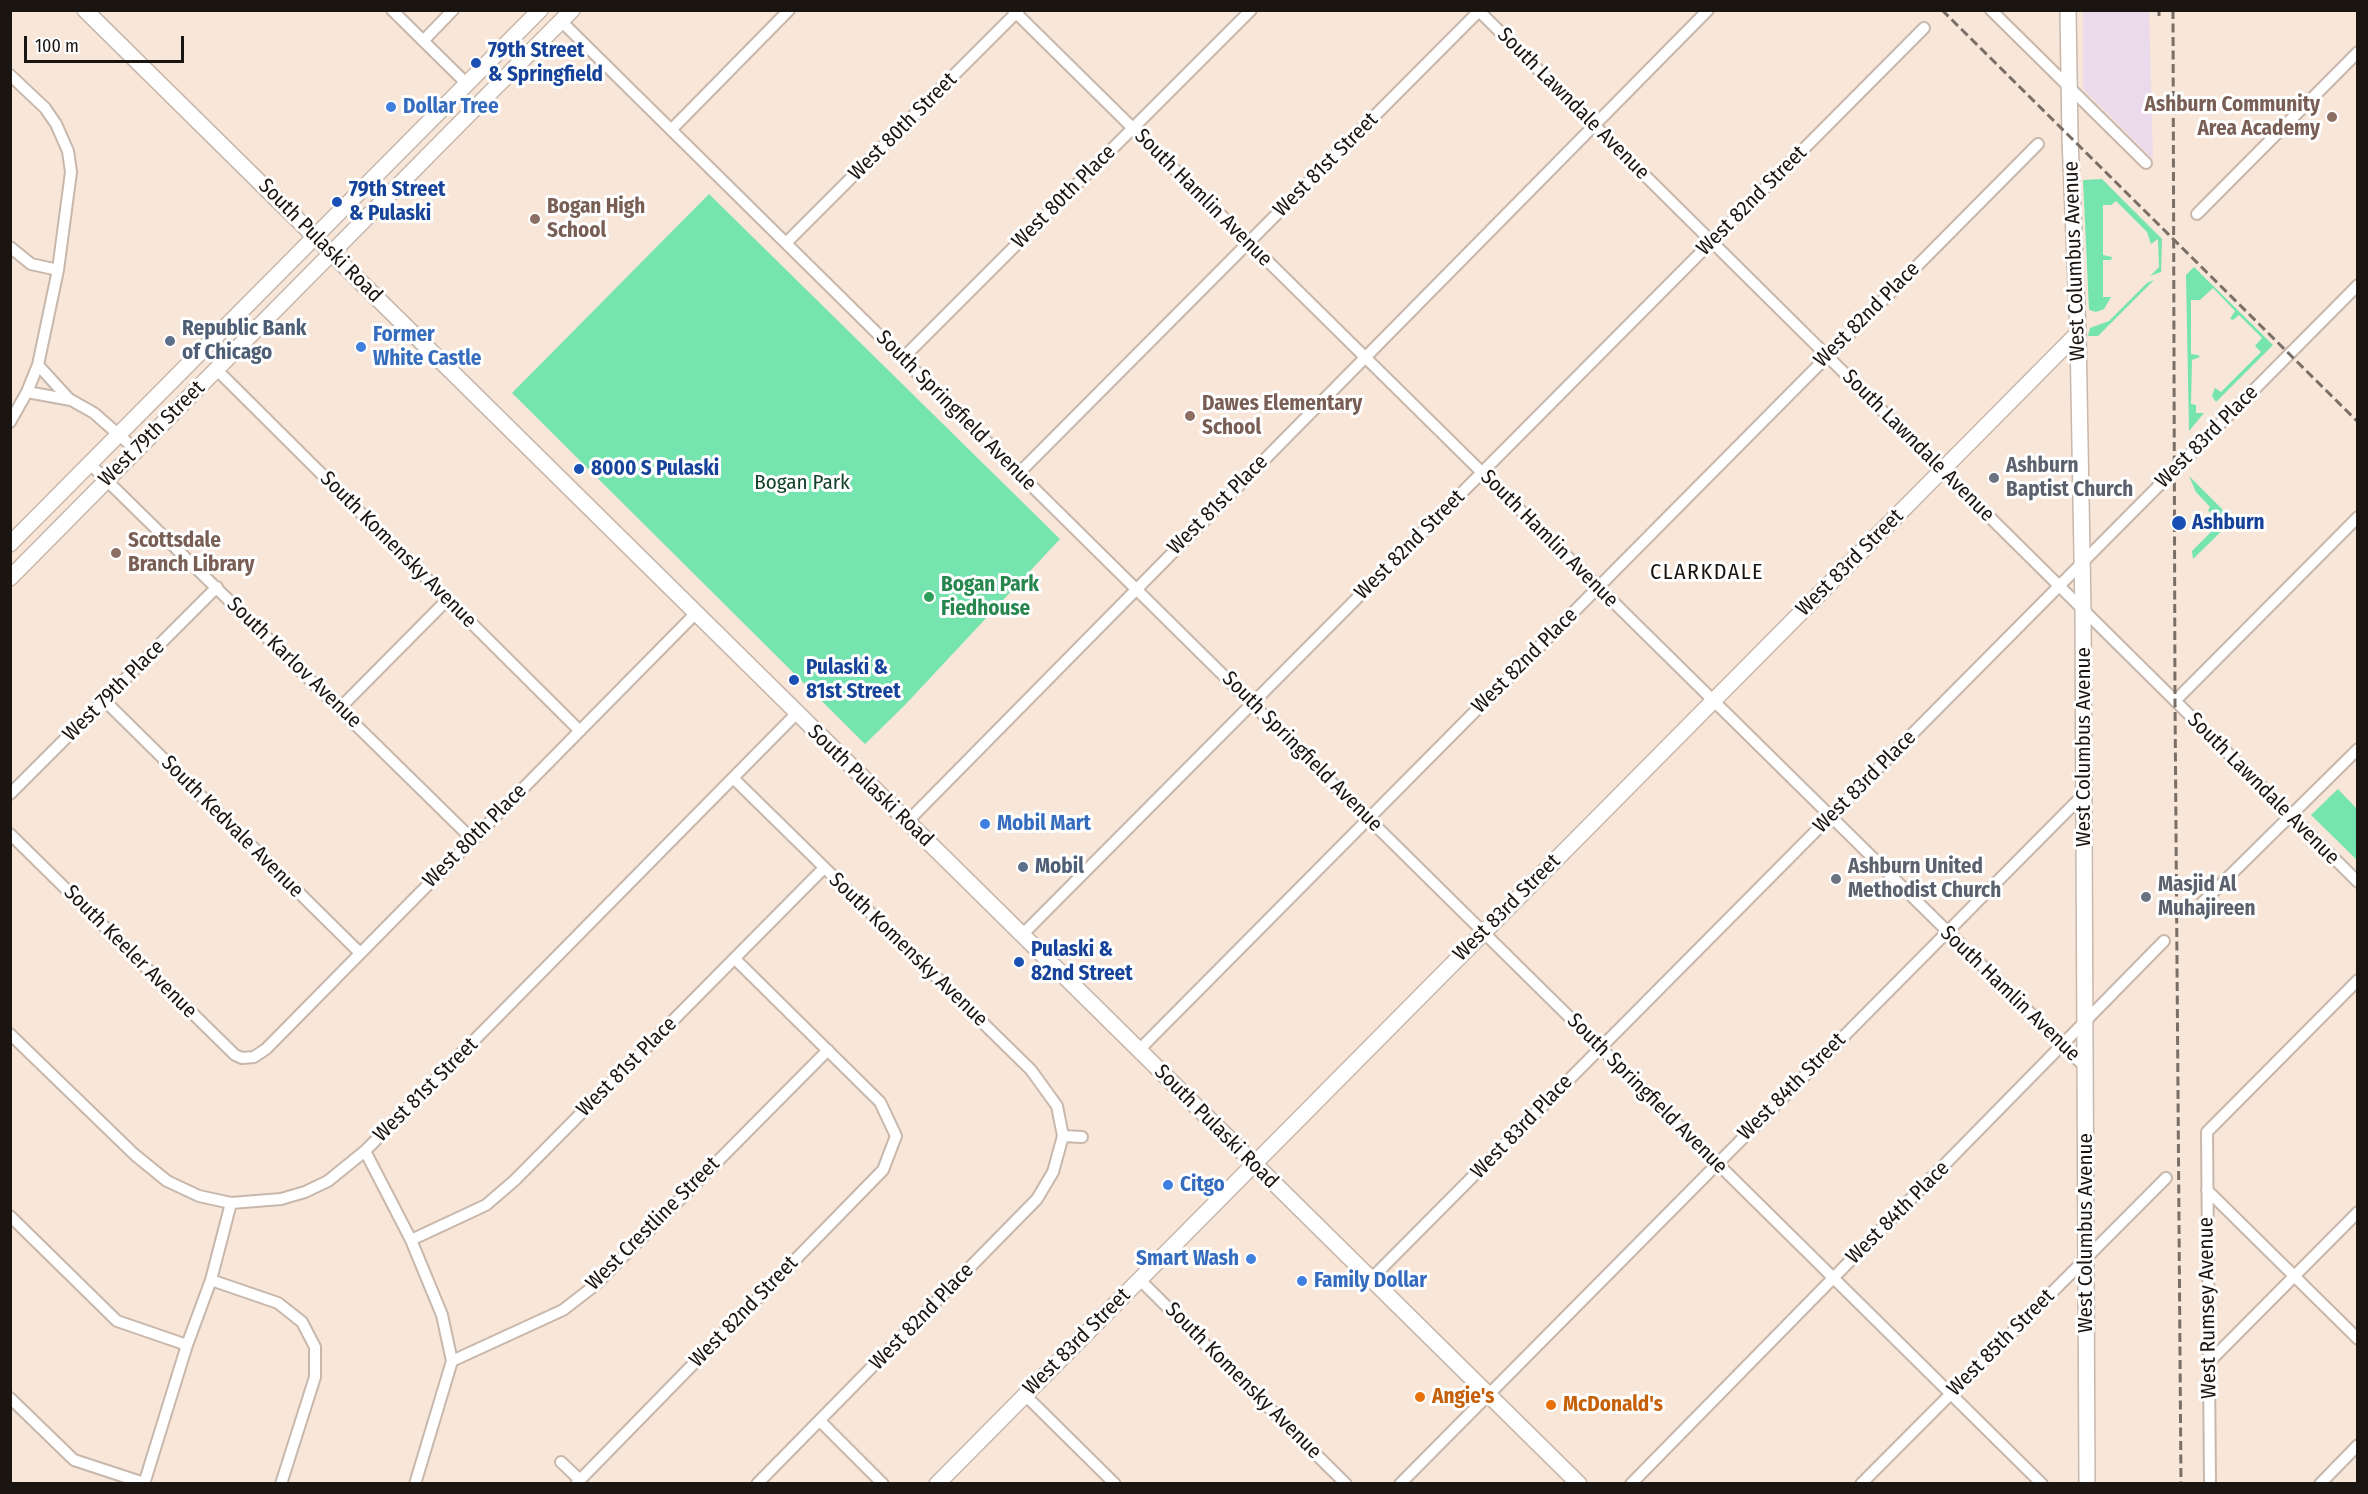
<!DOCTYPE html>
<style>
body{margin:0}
#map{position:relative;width:2368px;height:1494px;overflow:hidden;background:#f8e6d9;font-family:"Fira Sans Condensed",sans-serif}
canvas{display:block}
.frame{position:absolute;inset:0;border:12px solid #1b1511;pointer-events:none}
.scale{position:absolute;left:24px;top:36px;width:160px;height:27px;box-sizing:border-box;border:3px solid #1b1511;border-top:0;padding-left:8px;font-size:18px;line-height:21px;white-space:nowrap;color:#1b1511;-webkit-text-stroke:4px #fff;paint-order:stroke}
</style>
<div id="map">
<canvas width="2368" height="1494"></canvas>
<div class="frame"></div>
<div class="scale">100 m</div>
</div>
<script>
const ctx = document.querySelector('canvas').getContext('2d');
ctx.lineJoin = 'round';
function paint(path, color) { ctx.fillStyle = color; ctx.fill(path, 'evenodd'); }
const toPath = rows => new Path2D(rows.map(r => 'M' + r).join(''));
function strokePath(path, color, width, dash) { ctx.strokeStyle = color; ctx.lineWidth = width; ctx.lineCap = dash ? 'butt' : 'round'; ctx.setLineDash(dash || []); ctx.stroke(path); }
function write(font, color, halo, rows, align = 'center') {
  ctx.font = font + ' "Fira Sans Condensed",sans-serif'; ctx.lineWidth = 6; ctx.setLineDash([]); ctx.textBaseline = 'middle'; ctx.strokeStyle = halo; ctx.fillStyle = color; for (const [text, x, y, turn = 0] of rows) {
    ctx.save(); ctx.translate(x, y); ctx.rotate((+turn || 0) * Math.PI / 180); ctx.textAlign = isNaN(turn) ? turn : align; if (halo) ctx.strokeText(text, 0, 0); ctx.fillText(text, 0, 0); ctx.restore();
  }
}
paint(toPath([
 [2083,11,2149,11,2153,159,2083,89]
]), '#ebdaeb');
paint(toPath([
 [2102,179,2162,239,2161,272,2150,276,2159,267,2158,239,2151,244,2147,232,2116,201,2111,205,2103,205,2103,255,2112,257,2111,260,2103,260,2103,297,2111,297,2104,309,2096,312,2089,310,2083,180],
 [709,194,1060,539,904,706,865,744,512,393],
 [2194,267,2273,345,2216,402,2212,396,2214,390,2215,388,2221,392,2261,352,2255,346,2262,338,2239,315,2233,320,2230,319,2235,311,2213,288,2200,300,2191,300,2191,354,2198,355,2200,357,2192,360,2191,404,2196,405,2196,413,2204,413,2189,431,2186,275],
 [2154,280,2098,336,2088,336,2090,328,2109,321,2147,283],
 [2189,476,2233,520,2193,559,2192,551,2211,532,2212,515,2208,510,2210,507,2196,492],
 [2338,789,2357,809,2357,860,2311,815]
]), '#76e4ae');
const street = toPath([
 [392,10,467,84],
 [1013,10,2085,1067],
 [1478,10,2358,882],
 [1991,10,2146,163],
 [561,21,2042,1484],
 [423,41,453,10],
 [10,75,45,108,56,124,68,151,71,172,58,270,38,365,27,392,10,422],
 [671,130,789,10],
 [2197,214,2358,52],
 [786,243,1019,10],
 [10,247,31,264,58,270],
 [903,358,1251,10],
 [38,365,70,400],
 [216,369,580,731],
 [27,392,71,400,94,413,136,450],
 [89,463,472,839],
 [1019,473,1480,10],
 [105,701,360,953],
 [2175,701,2358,517],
 [340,708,448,599],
 [733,778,1031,1070,1057,1106,1063,1136,1053,1172,1037,1199,757,1484],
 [10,794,217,587],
 [907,822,1708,10],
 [10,834,235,1055,242,1058,254,1057,266,1049,695,614],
 [2202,903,2358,749],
 [1022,935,1924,28],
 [735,959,880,1102,896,1136],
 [10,1034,135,1155,167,1181,199,1196,231,1203,281,1199,305,1192,328,1181,365,1151,796,714],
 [1139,1050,2038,144],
 [1063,1136,1082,1137],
 [365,1151,411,1240,442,1315,452,1361,415,1484],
 [2207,1190,2358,1339],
 [10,1216,117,1321,187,1345],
 [411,1240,486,1205,515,1180,824,868],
 [1139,1279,1346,1484],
 [1371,1279,2358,285],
 [211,1280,278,1303,302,1322,315,1347,315,1377,281,1484],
 [452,1361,563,1310,594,1286,828,1050],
 [2210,1361,2358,1212],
 [1025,1395,1115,1484],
 [10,1398,74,1460,144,1483],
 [820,1421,883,1484],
 [561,1462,580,1480],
 [144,1484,187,1345,211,1280,231,1203],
 [576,1484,883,1170,896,1136],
 [1400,1484,2084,794],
 [1631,1484,2164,941],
 [1861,1484,2166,1178],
 [2210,1484,2207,1132,2358,980],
 [2320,1484,2358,1445]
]);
const secondary = toPath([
 [85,10,1579,1484],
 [2068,10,2070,138,2078,333,2083,610,2087,1484],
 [10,544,540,10],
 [10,578,572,10],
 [937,1484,2078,333]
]);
strokePath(street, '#c8b7ab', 14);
strokePath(secondary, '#c8b7ab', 18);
strokePath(street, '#fff', 10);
strokePath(secondary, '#fff', 15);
strokePath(toPath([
 [1942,10,2358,422],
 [2159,10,2159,16],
 [2173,10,2175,701,2181,1484]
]), '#7a6f67', 3, [9, 4.5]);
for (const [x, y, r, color] of [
 [476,63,6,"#1a4fb4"],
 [391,107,6,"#3f7fe0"],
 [2332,117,6,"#8d6e63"],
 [337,202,6,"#1a4fb4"],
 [535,219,6,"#8d6e63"],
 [170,341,6,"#5c6f8a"],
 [361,347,6,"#3f7fe0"],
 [1190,416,6,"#8d6e63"],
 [579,469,6,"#1a4fb4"],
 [1994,478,6,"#6b7280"],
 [2179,523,8,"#1a4fb4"],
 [116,553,6,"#8d6e63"],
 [929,597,6,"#2e9e5b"],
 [794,680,6,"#1a4fb4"],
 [985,824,6,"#3f7fe0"],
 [1023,867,6,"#5c6f8a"],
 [1836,879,6,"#6b7280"],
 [2146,897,6,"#6b7280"],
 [1019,962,6,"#1a4fb4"],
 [1168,1185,6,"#3f7fe0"],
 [1251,1259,6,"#3f7fe0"],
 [1302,1281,6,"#3f7fe0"],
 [1420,1397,6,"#e8710a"],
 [1551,1405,6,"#e8710a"]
]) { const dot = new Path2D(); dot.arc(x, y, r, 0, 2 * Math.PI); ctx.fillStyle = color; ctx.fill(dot); strokePath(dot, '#fff', 2); }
write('bold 21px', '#164399', '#fff', [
 ["79th Street",488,51],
 ["& Springfield",488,75],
 ["79th Street",349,190],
 ["& Pulaski",349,214],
 ["8000 S Pulaski",591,469],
 ["Ashburn",2192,523],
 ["Pulaski &",806,668],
 ["81st Street",806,692],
 ["Pulaski &",1031,950],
 ["82nd Street",1031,974]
], 'left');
write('21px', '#1b1511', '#fff', [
 ["South Lawndale Avenue",1573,104,45],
 ["West 80th Street",903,127,-45],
 ["West 81st Street",1326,165,-45],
 ["West 80th Place",1064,197,-45],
 ["South Hamlin Avenue",1203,198,45],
 ["West 82nd Street",1752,201,-45],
 ["South Pulaski Road",320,241,45],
 ["West Columbus Avenue",2075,261,-92],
 ["West 82nd Place",1867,315,-45],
 ["South Springfield Avenue",956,411,45],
 ["West 79th Street",152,434,-45],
 ["West 83rd Place",2207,437,-45],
 ["South Lawndale Avenue",1918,446,45],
 ["West 81st Place",1218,505,-45],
 ["South Hamlin Avenue",1549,539,45],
 ["West 82nd Street",1410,545,-45],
 ["South Komensky Avenue",398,550,45],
 ["West 83rd Street",1850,563,-45],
 ["West 82nd Place",1525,661,-45],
 ["South Karlov Avenue",294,663,44],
 ["West 79th Place",114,691,-45],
 ["West Columbus Avenue",2084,747,-90],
 ["South Springfield Avenue",1302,752,45],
 ["West 83rd Place",1865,782,-45],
 ["South Pulaski Road",870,786,44],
 ["South Lawndale Avenue",2263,789,45],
 ["South Kedvale Avenue",232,827,45],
 ["West 80th Place",475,836,-45],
 ["West 83rd Street",1507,908,-45],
 ["South Komensky Avenue",908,950,44],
 ["South Keeler Avenue",130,952,45],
 ["South Hamlin Avenue",2010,994,44],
 ["West 81st Place",627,1067,-45],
 ["West 84th Street",1792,1087,-45],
 ["West 81st Street",426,1090,-45],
 ["South Springfield Avenue",1647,1094,45],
 ["South Pulaski Road",1216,1127,45],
 ["West 83rd Place",1522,1127,-46],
 ["West 84th Place",1898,1213,-45],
 ["West Crestline Street",653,1224,-45],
 ["West Columbus Avenue",2086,1233,-90],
 ["West Rumsey Avenue",2208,1308,-91],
 ["West 82nd Street",744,1312,-46],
 ["West 82nd Place",922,1317,-46],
 ["West 83rd Street",1077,1342,-45],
 ["West 85th Street",2001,1343,-45],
 ["South Komensky Avenue",1243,1381,45]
]);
write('bold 21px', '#785e54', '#fff', [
 ["Ashburn Community",2320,105,"right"],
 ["Area Academy",2320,129,"right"],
 ["Bogan High",547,207],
 ["School",547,231],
 ["Dawes Elementary",1202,404],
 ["School",1202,428],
 ["Scottsdale",128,541],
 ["Branch Library",128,565]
], 'left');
write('bold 21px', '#366cbe', '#fff', [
 ["Dollar Tree",403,107],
 ["Former",373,335],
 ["White Castle",373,359],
 ["Mobil Mart",997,824],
 ["Citgo",1180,1185],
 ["Smart Wash",1239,1259,"right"],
 ["Family Dollar",1314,1281]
], 'left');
write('bold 21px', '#4e5e75', '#fff', [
 ["Republic Bank",182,329],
 ["of Chicago",182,353],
 ["Mobil",1035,867]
], 'left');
write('bold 21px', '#5b616d', '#fff', [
 ["Ashburn",2006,466],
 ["Baptist Church",2006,490],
 ["Ashburn United",1848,867],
 ["Methodist Church",1848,891],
 ["Masjid Al",2158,885],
 ["Muhajireen",2158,909]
], 'left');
write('21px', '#12422c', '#fff', [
 ["Bogan Park",802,483]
]);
write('bold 21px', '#27864d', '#fff', [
 ["Bogan Park",941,585],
 ["Fiedhouse",941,609]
], 'left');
write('bold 21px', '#c56008', '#fff', [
 ["Angie's",1432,1397],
 ["McDonald's",1563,1405]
], 'left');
ctx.letterSpacing = '1.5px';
write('22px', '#1b1511', '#fff', [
 ["CLARKDALE",1707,573]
]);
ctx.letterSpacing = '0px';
</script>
